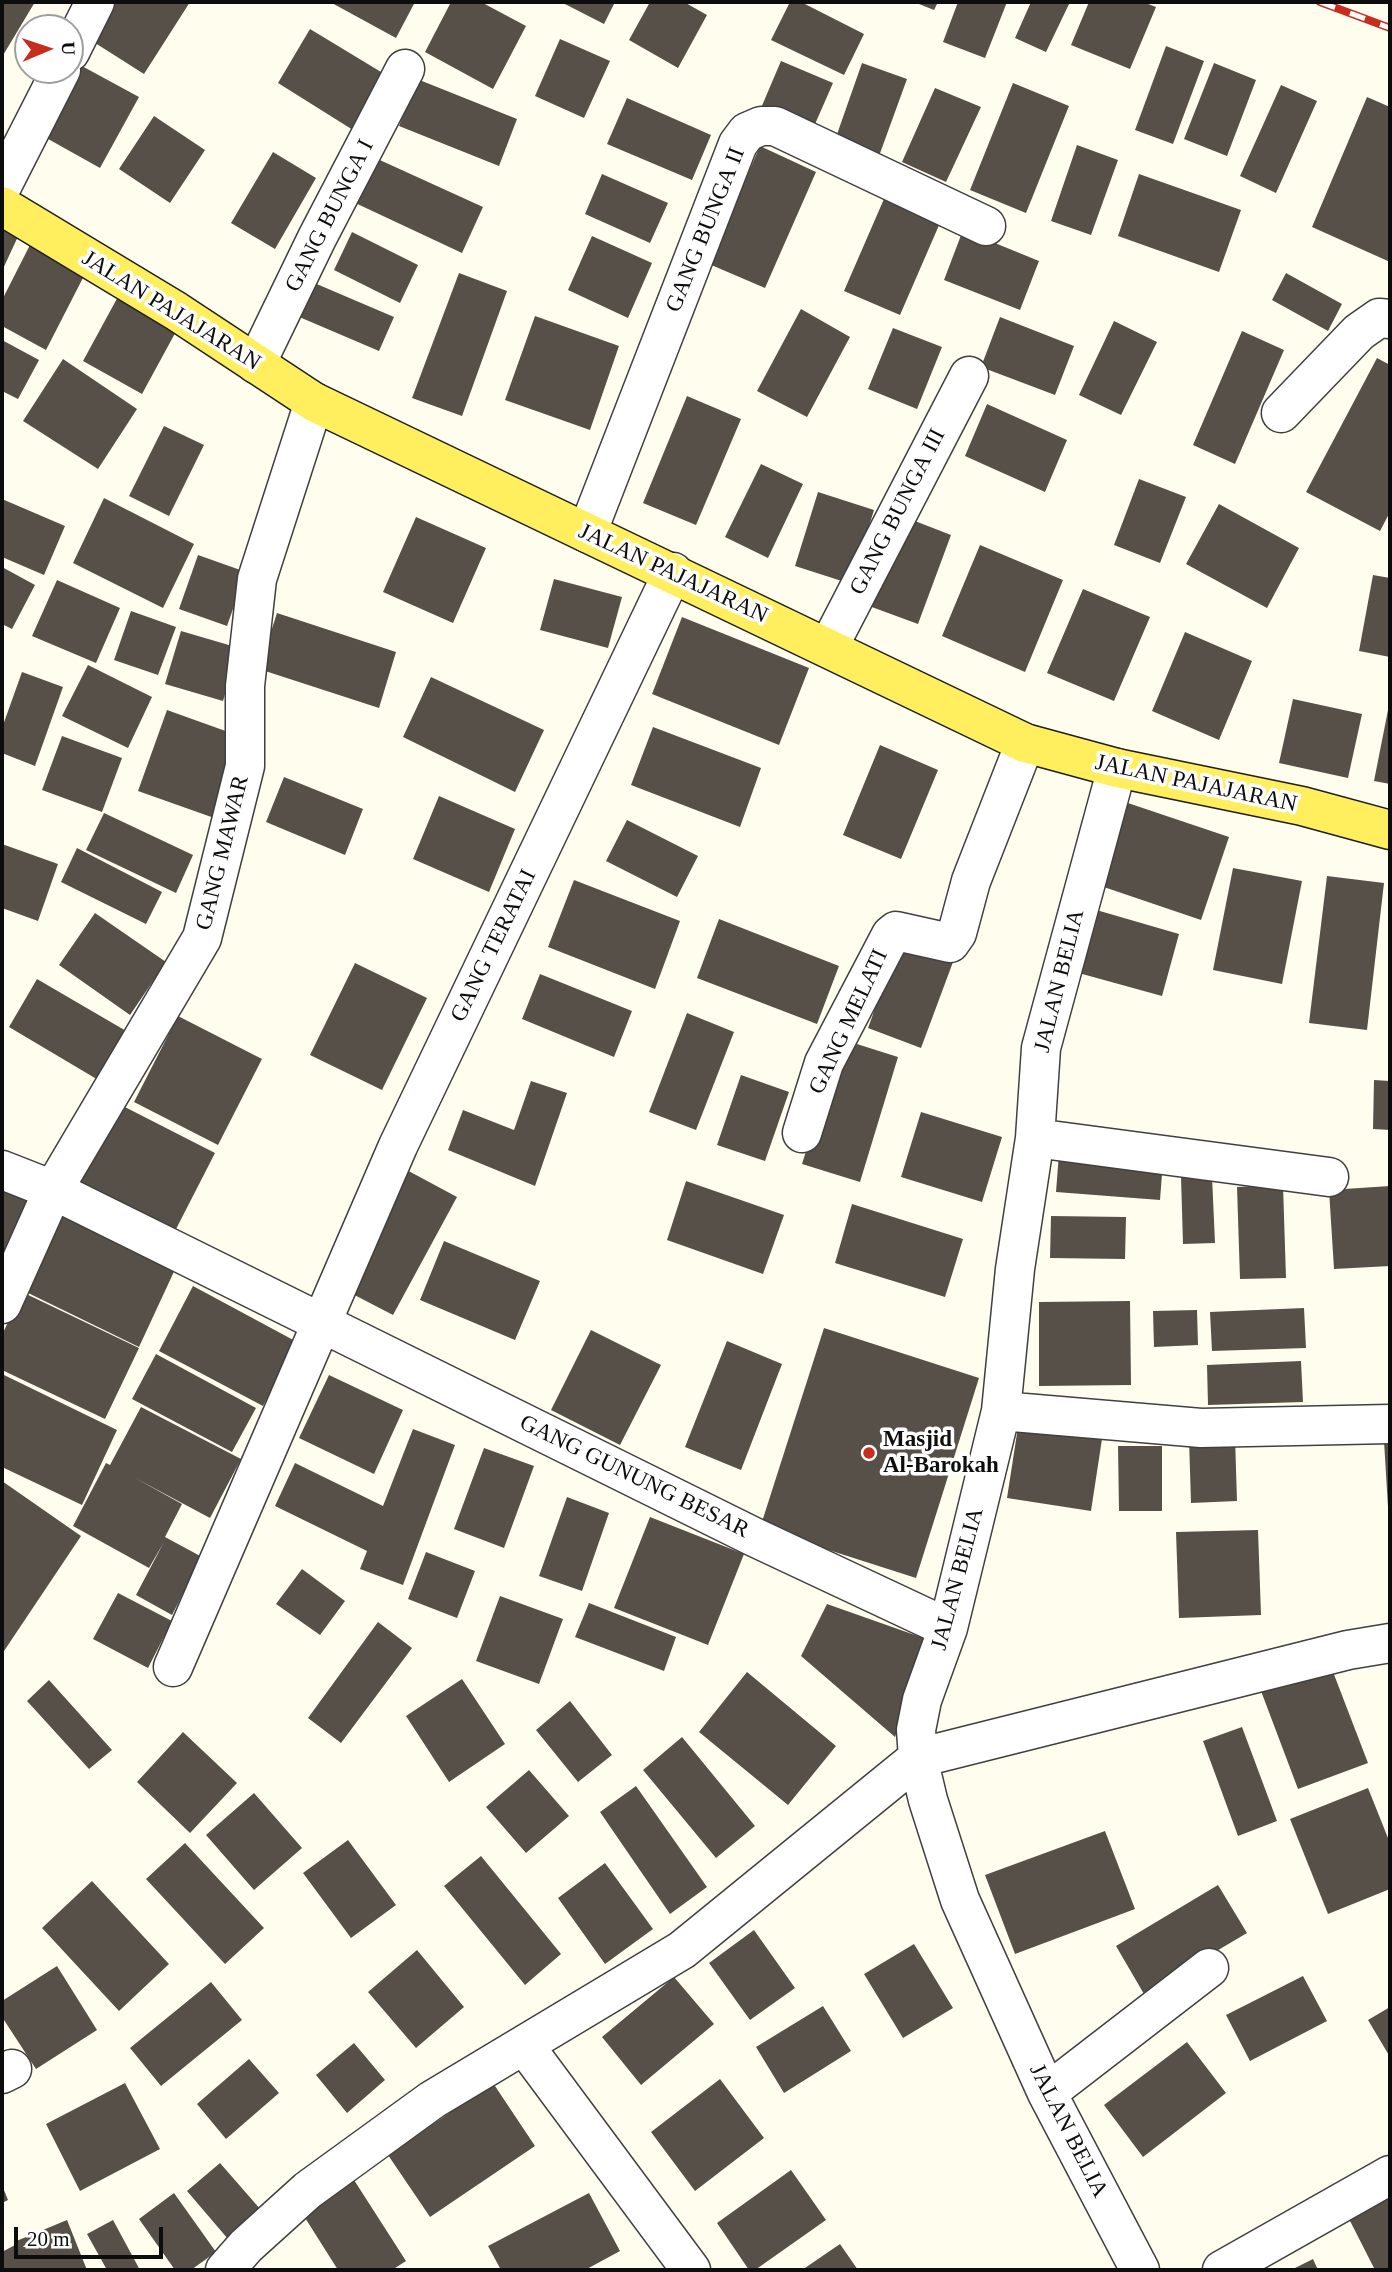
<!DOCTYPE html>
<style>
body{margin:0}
#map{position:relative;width:1392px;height:2272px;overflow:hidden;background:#fffeee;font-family:Georgia,serif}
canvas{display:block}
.frame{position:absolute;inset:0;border:4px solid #0d0d0d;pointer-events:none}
.north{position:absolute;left:14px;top:14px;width:70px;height:70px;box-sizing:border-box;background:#fff;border:2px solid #9e9e9e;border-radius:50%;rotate:88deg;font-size:19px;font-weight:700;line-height:28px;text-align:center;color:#0d0d0d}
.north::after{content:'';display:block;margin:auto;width:24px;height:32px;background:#c62d1d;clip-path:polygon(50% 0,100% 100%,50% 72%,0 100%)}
.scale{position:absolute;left:14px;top:2227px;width:149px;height:32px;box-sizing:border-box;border:4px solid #0d0d0d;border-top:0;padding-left:9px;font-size:21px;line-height:24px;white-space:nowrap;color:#0d0d0d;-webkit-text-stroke:5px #fff;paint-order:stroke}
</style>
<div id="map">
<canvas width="1392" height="2272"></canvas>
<div class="frame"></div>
<div class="north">U</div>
<div class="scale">20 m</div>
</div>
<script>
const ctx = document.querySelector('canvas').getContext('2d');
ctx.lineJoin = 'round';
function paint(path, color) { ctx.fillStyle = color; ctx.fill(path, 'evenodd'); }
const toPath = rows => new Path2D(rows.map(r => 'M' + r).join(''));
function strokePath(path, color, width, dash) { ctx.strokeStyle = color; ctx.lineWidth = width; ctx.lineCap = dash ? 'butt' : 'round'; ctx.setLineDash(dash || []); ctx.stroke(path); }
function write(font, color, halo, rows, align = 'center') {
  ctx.font = font + ' Georgia,serif'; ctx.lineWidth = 7; ctx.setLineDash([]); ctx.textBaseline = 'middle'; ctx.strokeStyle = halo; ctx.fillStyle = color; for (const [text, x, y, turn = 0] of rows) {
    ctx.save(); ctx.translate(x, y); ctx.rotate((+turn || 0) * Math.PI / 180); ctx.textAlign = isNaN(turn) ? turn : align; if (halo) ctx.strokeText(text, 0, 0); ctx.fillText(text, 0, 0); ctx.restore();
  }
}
paint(toPath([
 [2,2,35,2,2,57],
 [116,2,190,2,144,74,92,41],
 [330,2,415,2,396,38],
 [451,2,481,2,526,26,493,89,425,52],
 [561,2,615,2,604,24],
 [650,2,684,2,707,15,678,68,629,40],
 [790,2,801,2,864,34,844,75,771,40],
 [914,2,938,2,934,10],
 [958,2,1007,2,985,58,943,42],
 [1031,2,1070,2,1046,52,1015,38],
 [1089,2,1143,2,1156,7,1130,69,1071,45],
 [310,29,386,75,353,130,278,83],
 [560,39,610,61,584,118,535,96],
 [1166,46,1204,61,1173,144,1135,130],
 [781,61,833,83,812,131,761,108],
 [862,63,907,79,879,156,835,140],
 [1214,63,1256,80,1227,156,1184,139],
 [80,65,139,97,100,168,41,135],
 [417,79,517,119,499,166,399,126],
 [1013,83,1069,106,1026,213,970,190],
 [1281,85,1317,101,1276,193,1240,176],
 [935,88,981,107,946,182,902,162],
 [1367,97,1390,107,1390,262,1312,227],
 [627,98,711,135,692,180,607,144],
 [154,116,205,150,170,203,119,169],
 [1077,145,1118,160,1091,235,1051,221],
 [760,146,816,172,765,288,709,264],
 [273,152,316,178,275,249,231,223],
 [371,156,483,207,462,253,351,201],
 [602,174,668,203,650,243,585,214],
 [1139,174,1241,210,1219,272,1118,236],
 [887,192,943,216,900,315,844,291],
 [2,221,21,230,2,271],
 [963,230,1039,261,1020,310,944,280],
 [352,232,418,265,400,303,334,270],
 [592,236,652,263,628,318,568,290],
 [31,243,86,272,46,350,2,326,2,300],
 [459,273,507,291,462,416,412,398],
 [1286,273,1342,304,1328,331,1272,300],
 [312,282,394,317,379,351,297,316],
 [120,293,179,326,142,394,83,361],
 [801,309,850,337,807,417,757,391],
 [535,316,619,346,590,430,505,400],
 [1000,317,1074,346,1055,395,981,367],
 [1114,321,1157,342,1121,415,1079,395],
 [893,328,942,347,917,409,868,389],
 [1242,331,1284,350,1235,464,1193,445],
 [2,340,39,360,18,399,2,391],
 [1377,358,1390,365,1390,512,1380,531,1306,492],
 [63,359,137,409,98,469,23,421],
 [687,396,741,419,696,525,643,503],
 [987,404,1067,440,1045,492,965,456],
 [164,426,204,445,169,516,129,496],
 [761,464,803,484,768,558,725,537],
 [1139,479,1186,497,1160,563,1114,545],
 [818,492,874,510,851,584,795,566],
 [104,498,194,544,163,608,73,563],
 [2,499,65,526,44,575,2,557],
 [1219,504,1299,548,1267,608,1186,564],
 [902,516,951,535,918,624,869,606],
 [416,517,486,548,453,623,383,592],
 [980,545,1063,580,1025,672,942,636],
 [198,555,246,572,227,626,179,609],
 [2,567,35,585,12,629,2,624],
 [1373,575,1390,578,1390,657,1359,651],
 [554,579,622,597,608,648,540,630],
 [57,580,120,608,96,663,32,636],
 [1083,589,1150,617,1114,701,1047,673],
 [131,611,176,627,158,675,114,660],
 [277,613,396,652,379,708,259,669],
 [682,617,809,668,779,745,652,694],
 [181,631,239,648,223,701,165,684],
 [1185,632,1252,661,1219,740,1152,711],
 [88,665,152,697,128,748,62,716],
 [22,672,63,687,35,766,2,753,2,728],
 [431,677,544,730,515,792,403,737],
 [1293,699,1362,714,1348,778,1279,763],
 [1389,705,1390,705,1390,784,1374,781],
 [167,710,245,738,217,819,138,791],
 [653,727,761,768,740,827,631,785],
 [62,736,122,758,102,812,42,790],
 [880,745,938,770,901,859,843,835],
 [284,777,363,809,345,855,266,822],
 [439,796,515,829,489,892,413,859],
 [1119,800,1229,837,1201,920,1092,883],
 [104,813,193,855,176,893,86,850],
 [627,820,698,856,677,897,606,861],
 [2,844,58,864,38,921,2,908],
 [77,848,162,892,146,924,61,882],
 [1233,868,1302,881,1282,984,1213,970],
 [1327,876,1384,883,1367,1030,1309,1023],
 [574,880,680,921,655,989,548,947],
 [1093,909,1179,934,1162,996,1075,972],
 [95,913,166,962,130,1015,59,965],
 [719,919,839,966,817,1024,697,978],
 [899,942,953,962,921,1048,868,1028],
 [355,963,427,998,382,1090,310,1055],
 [540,974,632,1011,614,1057,522,1019],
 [37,979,133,1035,105,1084,9,1027],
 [687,1013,734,1032,696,1130,649,1112],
 [178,1016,262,1059,218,1145,134,1102],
 [841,1039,898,1057,860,1182,802,1164],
 [741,1075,789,1092,765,1161,717,1145],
 [1374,1080,1390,1081,1390,1130,1373,1129],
 [531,1081,567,1093,535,1186,448,1150,463,1110,514,1130],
 [119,1104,215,1153,173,1235,77,1184],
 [921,1112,1002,1137,982,1202,901,1177],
 [1059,1153,1163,1161,1160,1200,1056,1192],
 [403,1168,457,1197,393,1315,339,1287],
 [1212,1176,1215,1243,1183,1244,1181,1177],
 [686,1181,784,1215,763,1274,667,1240],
 [1283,1185,1286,1278,1240,1279,1237,1187],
 [1390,1186,1390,1266,1334,1269,1329,1190],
 [2,1189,28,1202,2,1257],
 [852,1204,963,1239,945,1297,835,1263],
 [62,1208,178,1263,139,1347,22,1290],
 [1051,1216,1126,1217,1125,1259,1050,1258],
 [444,1241,540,1281,515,1340,420,1300],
 [193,1286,297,1342,263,1406,159,1351],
 [22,1292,139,1348,105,1419,2,1370,2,1335],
 [1130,1301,1131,1385,1039,1386,1039,1302],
 [1304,1308,1306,1348,1212,1351,1210,1312],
 [1197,1310,1198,1345,1154,1347,1153,1311],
 [824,1328,979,1378,916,1578,760,1528],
 [591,1330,661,1365,620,1445,551,1410],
 [727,1341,782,1364,741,1470,685,1447],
 [156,1354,256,1408,232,1452,132,1399],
 [1301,1361,1303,1402,1208,1405,1207,1365],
 [2,1374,117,1430,82,1505,2,1467],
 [329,1375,403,1410,374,1474,299,1438],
 [141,1407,241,1459,210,1518,135,1478,182,1504,165,1537,202,1557,172,1615,136,1595,164,1542,149,1568,73,1526,106,1463,110,1465],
 [1018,1427,1102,1439,1091,1511,1007,1498],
 [413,1429,455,1445,403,1585,360,1569,367,1551,275,1506,295,1463,383,1506],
 [1235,1437,1237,1501,1191,1503,1189,1439],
 [1384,1441,1390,1441,1390,1507,1388,1507],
 [1118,1446,1162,1446,1162,1511,1119,1511],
 [484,1448,534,1466,504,1548,454,1529],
 [2,1481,81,1536,2,1654],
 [567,1497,609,1513,582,1591,539,1576],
 [650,1517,744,1554,708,1645,614,1608],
 [1258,1530,1261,1615,1179,1618,1176,1532],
 [426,1552,475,1571,457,1618,408,1599],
 [302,1569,345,1601,320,1635,276,1604],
 [118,1593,172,1621,148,1668,93,1639],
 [500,1596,563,1619,539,1684,476,1661],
 [589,1603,676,1637,664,1671,575,1637],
 [827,1604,929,1640,895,1737,801,1656],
 [378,1622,412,1648,341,1743,308,1718],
 [1330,1664,1368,1763,1298,1789,1261,1691],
 [747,1672,836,1746,788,1805,699,1732],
 [462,1679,505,1744,449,1782,406,1716],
 [49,1680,112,1750,89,1769,27,1701],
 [570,1701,612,1755,578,1782,536,1730],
 [1242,1727,1277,1821,1238,1836,1203,1741],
 [183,1732,237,1783,190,1833,137,1782],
 [682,1737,755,1826,716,1858,643,1770],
 [529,1770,569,1816,526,1853,486,1807],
 [636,1786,707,1887,670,1914,600,1812],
 [1368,1788,1390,1843,1390,1889,1328,1914,1290,1819],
 [254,1793,302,1848,254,1890,206,1835],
 [1105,1831,1135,1909,1015,1954,985,1875],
 [348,1840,396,1905,351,1938,303,1873],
 [185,1843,264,1928,225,1964,146,1879],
 [481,1856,561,1954,525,1985,444,1886],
 [605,1863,653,1929,605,1964,558,1898],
 [92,1881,169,1964,119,2011,42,1928],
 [1218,1885,1247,1933,1144,1994,1116,1946],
 [754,1930,795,1988,750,2020,709,1963],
 [914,1944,953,2008,903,2038,864,1974],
 [417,1950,464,2007,416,2048,368,1992],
 [57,1966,97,2030,36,2069,2,2017,2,2001],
 [1303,1976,1327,2021,1250,2061,1226,2015],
 [674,1977,714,2024,641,2085,602,2037],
 [211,1982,242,2020,161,2086,130,2048],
 [823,2006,851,2051,784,2093,756,2047],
 [1390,2007,1390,2057,1368,2020],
 [1187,2042,1226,2093,1143,2157,1104,2105],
 [354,2043,385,2080,347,2113,316,2075],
 [249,2059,279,2093,226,2139,197,2104],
 [720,2079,764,2138,695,2191,651,2132],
 [125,2083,160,2149,80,2191,46,2124],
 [493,2083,535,2146,430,2217,388,2155],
 [220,2163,261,2210,228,2239,187,2191],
 [791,2170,826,2220,755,2270,749,2270,717,2223],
 [354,2180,406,2261,392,2270,338,2270,302,2213],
 [2,2185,8,2200,2,2203],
 [174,2193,216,2252,191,2270,175,2270,139,2219],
 [589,2193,620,2251,585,2270,501,2270,488,2246],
 [1390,2194,1390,2270,1375,2270,1347,2215],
 [67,2220,87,2270,2,2270,2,2252,15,2245,14,2242],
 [113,2220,140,2270,107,2270,87,2234],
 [840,2244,858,2270,802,2270],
 [1313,2259,1318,2270,1291,2270]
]), '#575049');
const minor = toPath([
 [70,52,95,2],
 [2,186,61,70],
 [256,364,317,238,405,69],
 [1281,413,1359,332,1379,318,1390,319],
 [587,533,738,144,747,132,761,126,775,126,986,226],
 [828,648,969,376],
 [1117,768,1041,1048,1035,1138,1015,1269,1001,1411,948,1628,922,1700,916,1730,918,1758,928,1800,960,1900,1047,2093,1140,2270],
 [802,1133,824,1063,891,935,896,931,950,943,957,933,971,881,1025,743],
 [1035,1138,1329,1177],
 [2,1170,53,1190,754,1537,948,1628],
 [2,1304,53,1190,202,938,245,766,245,686,257,579,314,402],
 [1001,1411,1201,1428,1390,1424],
 [173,1667,398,1146,673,572],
 [524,2045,691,2270],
 [2,2074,12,2069],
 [1047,2093,1209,1968],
 [225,2270,246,2246,308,2190,432,2100,682,1950,918,1758,1348,1650,1390,1643],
 [1222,2270,1390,2175]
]);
const major = toPath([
 [2,206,176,311,314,402,1025,743,1117,768,1302,806,1390,830]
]);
strokePath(minor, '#404040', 41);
strokePath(major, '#1e1e1e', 41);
strokePath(minor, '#fff', 38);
strokePath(major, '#ffef5e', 38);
const rail = toPath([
 [1320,2,1390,28]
]);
strokePath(rail, '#c62d1d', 8);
strokePath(rail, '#fff', 5, [16]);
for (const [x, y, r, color] of [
 [869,1453,7,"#c62d1d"]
]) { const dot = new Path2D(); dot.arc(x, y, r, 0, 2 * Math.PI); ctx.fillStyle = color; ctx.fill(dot); strokePath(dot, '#fff', 2.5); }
write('23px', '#0d0d0d', '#fff', [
 ["GANG BUNGA I",330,216,-63],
 ["GANG BUNGA II",706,230,-68],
 ["JALAN PAJAJARAN",171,311,32],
 ["GANG BUNGA III",898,512,-63],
 ["JALAN PAJAJARAN",673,574,25],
 ["JALAN PAJAJARAN",1196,784,12],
 ["GANG MAWAR",223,853,-76],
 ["GANG TERATAI",494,946,-64],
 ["JALAN BELIA",1060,981,-76],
 ["GANG MELATI",849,1022,-65],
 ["GANG GUNUNG BESAR",634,1477,26],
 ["JALAN BELIA",958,1579,-75],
 ["JALAN BELIA",1068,2131,63]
]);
write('bold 23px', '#0d0d0d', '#fff', [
 ["Masjid",883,1440],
 ["Al-Barokah",883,1466]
], 'left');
</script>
